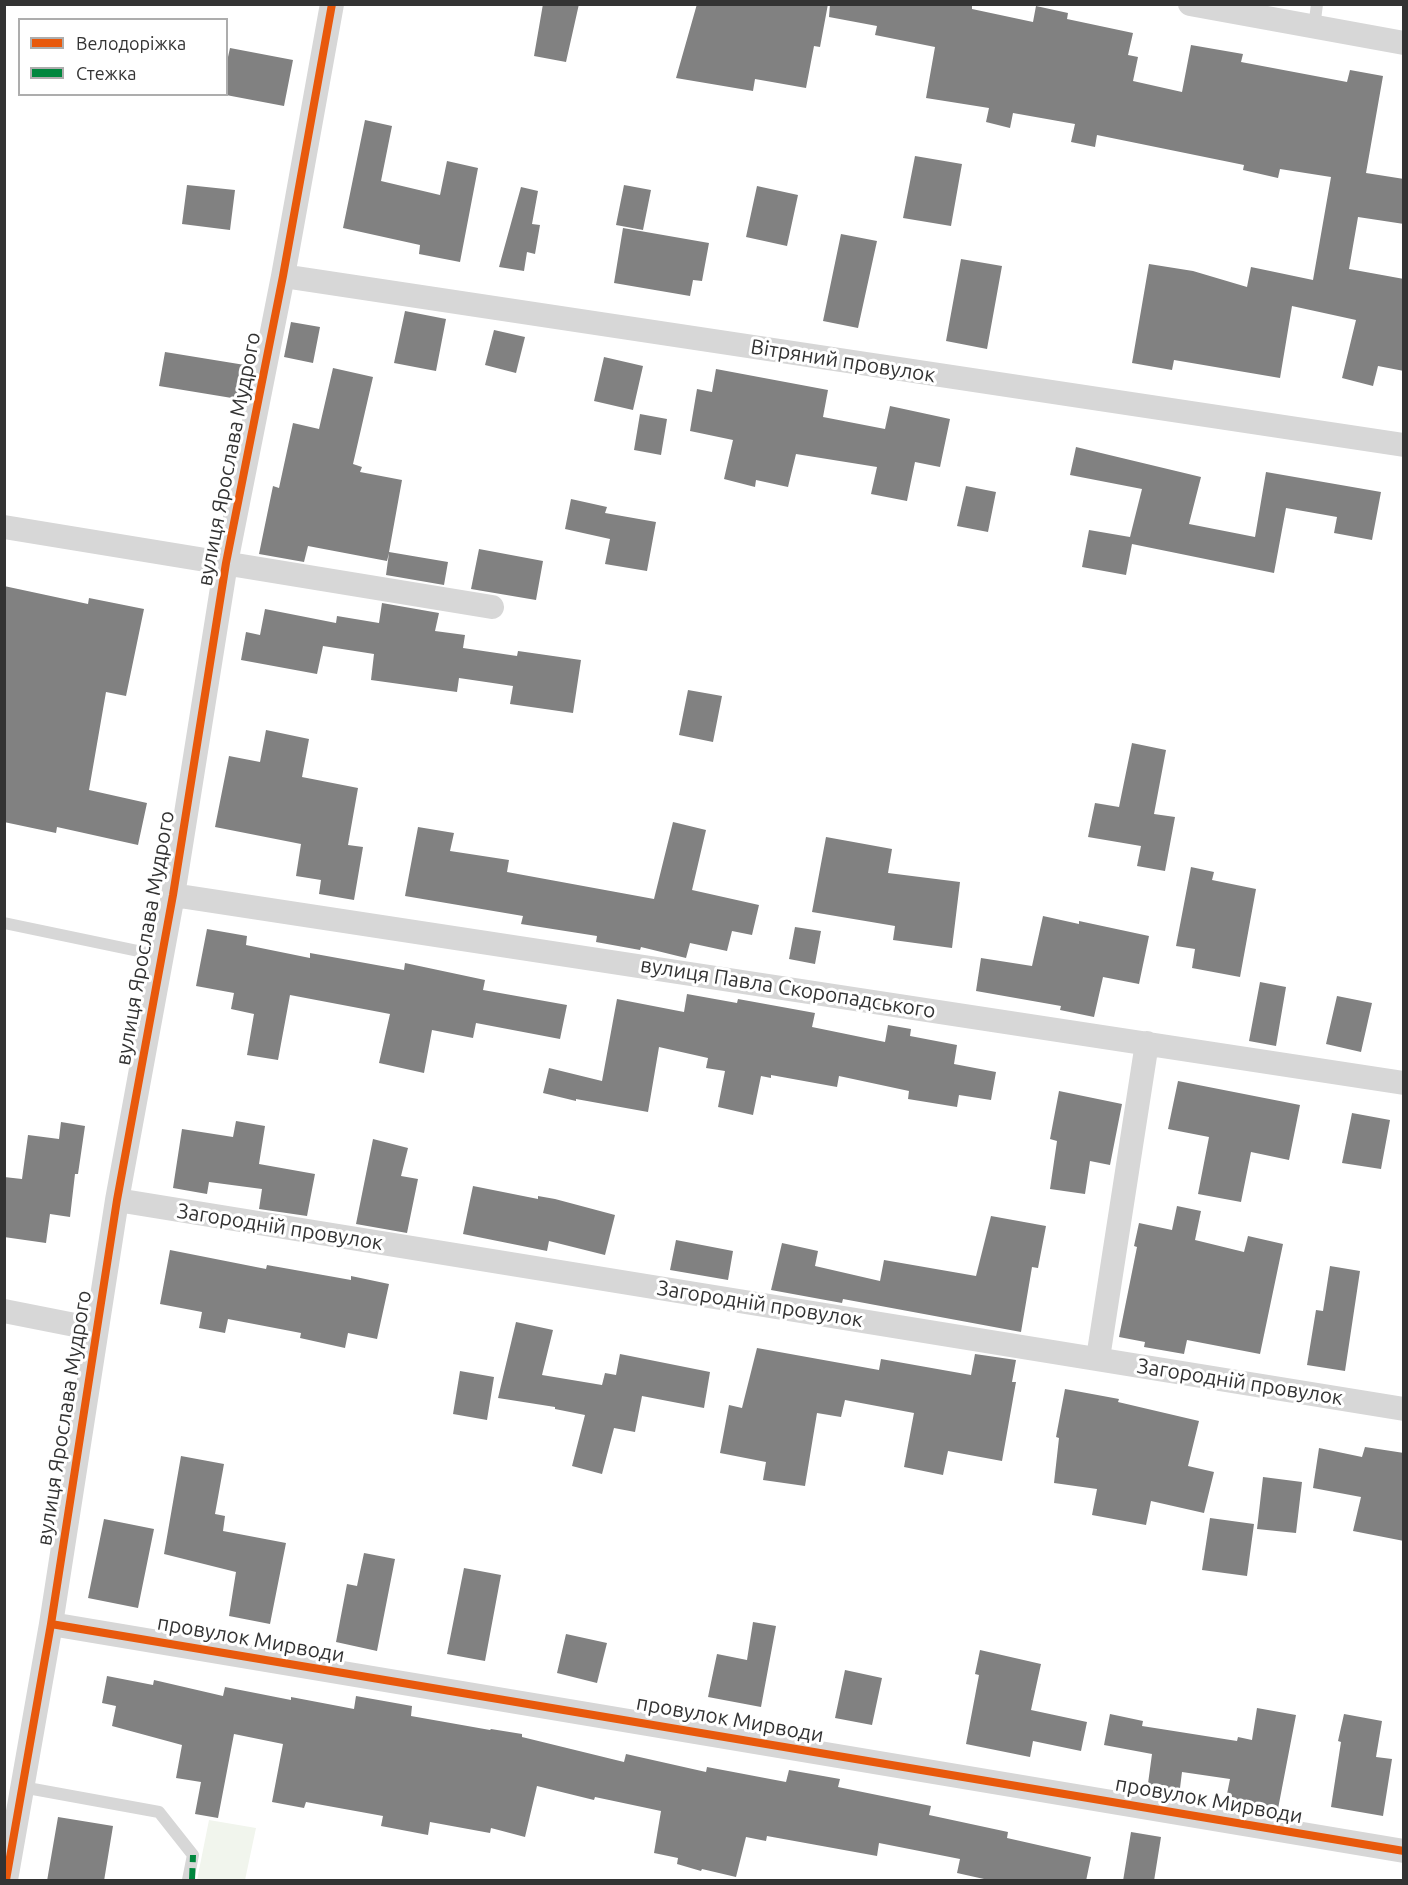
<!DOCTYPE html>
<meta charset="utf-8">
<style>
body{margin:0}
#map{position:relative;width:1408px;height:1885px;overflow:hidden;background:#fff;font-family:Ubuntu,sans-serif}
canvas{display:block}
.frame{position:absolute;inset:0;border:6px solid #333;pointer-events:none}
.legend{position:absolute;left:18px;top:18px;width:210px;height:78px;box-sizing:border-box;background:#fff;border:2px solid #adadad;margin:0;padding:8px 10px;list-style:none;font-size:18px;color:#333}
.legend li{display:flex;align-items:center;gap:12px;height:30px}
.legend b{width:30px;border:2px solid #adadad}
</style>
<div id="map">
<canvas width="1408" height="1885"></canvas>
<div class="frame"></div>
<ul class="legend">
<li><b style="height:8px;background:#e8590c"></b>Велодоріжка</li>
<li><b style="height:8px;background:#00873e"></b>Стежка</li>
</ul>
</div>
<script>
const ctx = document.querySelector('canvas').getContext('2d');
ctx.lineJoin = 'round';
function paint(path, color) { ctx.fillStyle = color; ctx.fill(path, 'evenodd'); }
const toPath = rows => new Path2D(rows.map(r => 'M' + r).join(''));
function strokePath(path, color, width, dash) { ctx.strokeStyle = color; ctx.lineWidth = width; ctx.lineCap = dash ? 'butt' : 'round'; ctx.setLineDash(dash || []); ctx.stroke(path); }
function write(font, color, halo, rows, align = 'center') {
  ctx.font = font + ' Ubuntu,sans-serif'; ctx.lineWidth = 6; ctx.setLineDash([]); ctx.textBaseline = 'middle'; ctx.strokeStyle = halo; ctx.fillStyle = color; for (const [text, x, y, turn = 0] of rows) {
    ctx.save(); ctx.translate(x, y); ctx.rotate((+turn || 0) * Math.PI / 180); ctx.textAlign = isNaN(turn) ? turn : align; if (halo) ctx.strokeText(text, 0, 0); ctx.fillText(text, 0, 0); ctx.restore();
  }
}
paint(toPath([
 [209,1820,256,1828,245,1880,197,1880]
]), '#f1f5ed');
paint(toPath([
 [543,4,579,4,566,62,534,56],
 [697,4,828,4,820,47,814,46,806,88,755,79,753,91,676,78],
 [830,4,972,4,972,9,1033,22,1036,6,1068,13,1067,19,1133,33,1128,55,1138,57,1133,81,1182,92,1191,45,1243,54,1241,62,1347,82,1350,70,1383,76,1366,173,1404,179,1404,224,1358,217,1349,269,1404,279,1404,371,1378,366,1373,386,1342,378,1356,320,1292,306,1280,378,1174,360,1172,370,1132,363,1149,264,1193,271,1247,287,1251,267,1313,280,1331,177,1280,169,1278,178,1243,170,1244,165,1097,135,1095,147,1071,142,1075,124,1013,113,1010,128,986,122,989,108,926,98,935,47,875,35,877,26,829,17],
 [230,48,293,60,284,106,226,95,226,66],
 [365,120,392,126,381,181,440,195,447,161,478,168,460,262,419,254,420,245,343,228],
 [915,156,962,164,951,226,903,218],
 [187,185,235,190,230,230,182,224],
 [624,185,651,190,643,230,616,225],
 [757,186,798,195,787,246,746,237],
 [521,187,538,191,532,224,540,225,535,254,527,252,524,271,499,267],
 [623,228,709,243,702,281,693,280,690,296,614,283],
 [841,234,877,241,858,328,823,321],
 [961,259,1002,266,987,349,946,341],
 [405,311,446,319,436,371,394,363],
 [291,322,320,327,313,363,284,357],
 [494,330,525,337,516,373,485,365],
 [165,352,251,366,244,400,159,386],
 [604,357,643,366,633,410,594,401],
 [333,368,373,377,353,464,362,467,360,472,402,480,389,552,448,562,444,585,386,575,389,553,387,561,308,546,304,562,259,554,273,486,279,488,293,423,319,429],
 [716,369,828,390,823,417,885,429,890,406,950,419,940,467,915,462,907,501,871,494,877,467,796,454,788,487,756,480,755,487,724,479,733,440,690,431,697,389,712,392],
 [640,414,667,419,661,455,634,450],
 [1076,447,1201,477,1189,524,1255,537,1266,472,1381,492,1372,540,1334,533,1337,517,1286,508,1274,573,1132,544,1126,575,1082,567,1089,530,1130,537,1142,489,1070,475],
 [966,486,996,492,988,532,957,526],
 [571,499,607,507,605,513,656,522,647,571,605,564,610,539,565,529],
 [479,549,543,561,536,600,471,589],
 [4,586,88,604,89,598,144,609,126,696,106,692,89,790,147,803,138,845,57,827,56,833,4,822],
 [382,603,439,613,435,631,465,635,463,648,517,656,518,651,581,660,573,713,510,704,513,686,459,678,457,692,371,680,374,654,323,646,317,674,241,660,246,632,260,635,265,609,336,623,337,616,379,623],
 [688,690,722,696,713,742,679,735],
 [266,730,309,739,302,777,358,788,348,845,363,847,354,900,319,894,321,880,296,876,301,844,215,827,229,756,260,762],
 [1132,743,1166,750,1154,814,1175,817,1165,871,1137,866,1141,846,1088,837,1095,803,1119,807],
 [673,822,706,830,692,890,759,905,752,935,732,931,727,951,690,943,686,958,641,947,640,950,596,942,597,936,521,924,523,916,405,896,418,827,454,833,450,851,509,860,507,872,654,899],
 [826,837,892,849,888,873,960,882,952,948,893,940,895,926,812,912],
 [1191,867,1214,872,1212,880,1256,889,1240,977,1192,968,1195,949,1176,946],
 [1043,916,1079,924,1079,921,1149,936,1139,984,1103,977,1094,1017,1060,1010,1061,1006,976,991,981,958,1032,966],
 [795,927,821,931,815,964,789,959],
 [207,929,247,936,246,945,310,958,310,953,404,970,405,963,485,980,483,990,567,1005,560,1039,476,1023,473,1038,432,1030,424,1073,379,1063,390,1014,290,995,278,1060,247,1055,254,1014,231,1009,234,993,196,986],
 [1260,982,1286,987,1276,1046,1249,1041],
 [687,994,737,1003,738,999,815,1013,812,1027,885,1042,888,1025,911,1029,910,1036,957,1045,954,1064,996,1072,991,1100,959,1095,957,1107,908,1099,909,1091,839,1076,837,1087,771,1075,771,1078,761,1076,753,1115,718,1107,725,1071,706,1068,708,1058,659,1047,648,1112,576,1099,576,1101,543,1093,549,1068,602,1081,617,999,684,1012],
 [1337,996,1372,1003,1361,1052,1326,1044],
 [1178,1081,1300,1105,1289,1160,1251,1152,1241,1202,1198,1194,1209,1137,1168,1129],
 [1059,1091,1122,1104,1110,1165,1090,1161,1085,1194,1050,1189,1057,1141,1050,1139],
 [1352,1113,1390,1120,1381,1169,1342,1163],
 [236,1121,265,1126,259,1164,315,1174,307,1216,259,1209,262,1189,209,1182,207,1194,173,1188,182,1129,233,1137],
 [61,1122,85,1126,78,1174,75,1174,70,1217,50,1214,46,1243,4,1237,4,1177,22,1179,28,1135,59,1139],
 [373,1139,408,1148,401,1176,418,1179,407,1233,356,1224],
 [473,1186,538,1199,538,1196,555,1199,615,1215,605,1255,549,1241,547,1251,463,1234],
 [1177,1206,1201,1211,1195,1240,1244,1252,1248,1236,1283,1244,1260,1354,1187,1340,1184,1354,1144,1347,1145,1342,1119,1337,1137,1247,1134,1246,1139,1223,1172,1230],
 [991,1216,1046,1226,1038,1268,1032,1267,1021,1332,843,1299,842,1303,771,1290,782,1243,818,1251,815,1266,880,1281,884,1260,976,1276],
 [676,1240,733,1251,728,1280,670,1270],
 [170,1250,266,1269,267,1265,351,1280,351,1276,389,1284,377,1339,348,1333,345,1348,300,1338,301,1333,228,1319,225,1333,199,1328,202,1312,160,1304],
 [1330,1266,1360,1271,1345,1371,1307,1365,1316,1310,1323,1311],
 [516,1322,553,1330,542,1375,602,1385,605,1373,616,1375,620,1354,710,1372,704,1408,642,1396,635,1432,614,1428,602,1474,572,1466,585,1415,555,1409,555,1407,498,1398],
 [757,1348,879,1370,881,1359,971,1375,975,1354,1016,1360,1012,1382,1016,1382,1002,1461,948,1451,943,1475,904,1467,914,1413,845,1400,841,1417,817,1413,805,1486,763,1480,766,1462,720,1453,729,1405,742,1408],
 [460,1371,494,1377,487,1420,453,1414],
 [1065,1389,1119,1399,1118,1402,1199,1421,1188,1466,1214,1472,1204,1513,1151,1501,1146,1525,1092,1515,1097,1489,1054,1483,1059,1438,1056,1437],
 [1365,1447,1404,1453,1404,1541,1353,1531,1361,1497,1313,1488,1319,1448,1362,1457],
 [181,1456,224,1464,215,1514,225,1516,223,1531,286,1543,270,1624,229,1616,236,1572,164,1554],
 [1263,1477,1302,1482,1296,1533,1257,1529],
 [1210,1518,1254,1524,1247,1576,1202,1570],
 [104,1519,154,1529,138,1608,88,1598],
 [364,1553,395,1559,377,1651,336,1642,347,1584,357,1586],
 [464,1568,501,1575,485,1661,447,1654],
 [753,1622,776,1626,761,1707,708,1697,717,1654,747,1660],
 [566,1634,607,1643,597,1683,557,1673],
 [980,1650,1041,1664,1031,1710,1087,1722,1081,1751,1033,1741,1030,1757,966,1744,979,1675,975,1674],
 [845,1670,882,1678,872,1725,835,1718],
 [107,1676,153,1685,154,1680,223,1696,225,1687,291,1700,291,1697,354,1709,356,1696,412,1706,411,1716,490,1730,491,1729,522,1734,522,1737,624,1762,626,1754,706,1772,707,1767,786,1782,789,1770,840,1779,838,1787,931,1806,929,1815,1008,1832,1007,1838,1091,1857,1086,1881,993,1881,957,1873,960,1859,879,1843,877,1856,767,1836,766,1841,746,1837,736,1877,702,1869,701,1871,677,1864,678,1858,654,1853,661,1811,595,1797,594,1800,537,1786,525,1837,491,1828,490,1833,430,1822,428,1835,381,1826,383,1816,306,1802,304,1808,272,1802,283,1744,234,1734,218,1818,195,1814,201,1782,176,1778,182,1745,112,1726,116,1706,102,1703],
 [1257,1708,1296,1715,1277,1814,1225,1804,1230,1779,1182,1772,1179,1796,1147,1791,1152,1754,1104,1745,1110,1714,1143,1721,1142,1726,1237,1741,1238,1737,1252,1740],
 [1344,1714,1382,1721,1376,1757,1392,1759,1383,1816,1331,1807,1341,1742,1338,1741],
 [58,1817,113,1826,104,1881,47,1881],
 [1131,1832,1161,1837,1154,1881,1123,1881]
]), '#818181');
strokePath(toPath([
 [1314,28,1317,4],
 [4,923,162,956],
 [22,1787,159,1812,193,1855,188,1880]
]), '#d7d7d7', 12);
strokePath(toPath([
 [1190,4,1404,43],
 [283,276,1404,445],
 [4,527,492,607],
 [173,895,1404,1083],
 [117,1200,1404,1409],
 [4,1311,95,1329],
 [1098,1358,1147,1043],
 [51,1624,1404,1851],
 [6,1880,51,1624,117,1200,173,895,226,563,283,276,332,4]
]), '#d7d7d7', 24);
strokePath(toPath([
 [192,1880,193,1855]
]), '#00873e', 6, [12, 6]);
strokePath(toPath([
 [51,1624,1404,1851],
 [6,1880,51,1624,117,1200,173,895,226,563,283,276,332,4]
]), '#e8590c', 8);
write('21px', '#333', '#fff', [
 ["Вітряний провулок",843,361,9],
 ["вулиця Ярослава Мудрого",229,459,-79],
 ["вулиця Ярослава Мудрого",145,938,-80],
 ["вулиця Павла Скоропадського",788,988,9],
 ["Загородній провулок",280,1227,9],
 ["Загородній провулок",760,1304,9],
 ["Загородній провулок",1240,1382,9],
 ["вулиця Ярослава Мудрого",64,1418,-81],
 ["провулок Мирводи",251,1639,10],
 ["провулок Мирводи",730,1719,10],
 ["провулок Мирводи",1209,1800,10]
]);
</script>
